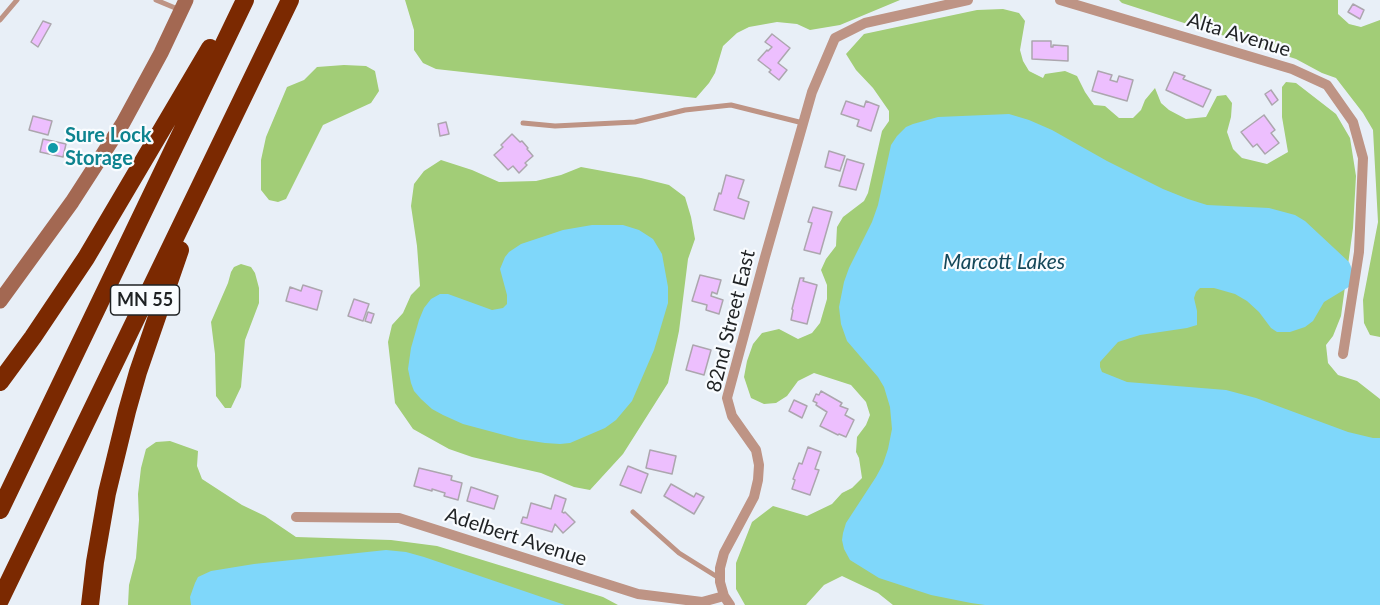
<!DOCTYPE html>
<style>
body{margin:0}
canvas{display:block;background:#e8eff7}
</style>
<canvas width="1380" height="605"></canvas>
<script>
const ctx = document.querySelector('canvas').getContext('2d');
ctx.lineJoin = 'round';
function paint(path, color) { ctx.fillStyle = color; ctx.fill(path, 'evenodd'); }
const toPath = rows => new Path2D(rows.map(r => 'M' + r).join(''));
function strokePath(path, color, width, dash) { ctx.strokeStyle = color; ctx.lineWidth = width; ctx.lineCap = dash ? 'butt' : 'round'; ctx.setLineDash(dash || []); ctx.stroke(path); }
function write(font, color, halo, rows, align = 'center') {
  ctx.font = font + ' Lato,sans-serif'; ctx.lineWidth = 4.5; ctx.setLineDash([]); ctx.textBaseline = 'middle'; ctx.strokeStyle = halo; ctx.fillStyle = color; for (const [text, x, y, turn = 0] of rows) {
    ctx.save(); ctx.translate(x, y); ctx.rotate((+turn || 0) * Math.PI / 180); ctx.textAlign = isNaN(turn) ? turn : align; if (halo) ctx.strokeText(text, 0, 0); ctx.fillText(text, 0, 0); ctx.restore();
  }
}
paint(toPath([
 [405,0,900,0,840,25,810,30,797,24,777,22,749,27,737,33,723,46,715,73,709,83,696,98,436,69,423,63,414,50,414,30],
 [1119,0,1338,0,1338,14,1349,24,1361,27,1380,20,1380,337,1370,335,1364,323,1363,300,1378,222,1373,130,1363,113,1336,78,1322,73,1296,59,1122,3],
 [1003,9,1019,13,1025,21,1020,50,1023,61,1029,71,1043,78,1045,74,1065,71,1077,76,1085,92,1094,105,1105,106,1119,118,1133,118,1141,110,1145,100,1155,88,1161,103,1169,110,1186,119,1206,117,1217,96,1226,95,1232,103,1231,117,1227,132,1233,149,1242,158,1267,164,1288,152,1282,117,1282,87,1286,82,1296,83,1336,114,1350,138,1356,176,1353,228,1341,316,1333,336,1326,345,1328,363,1338,375,1357,381,1380,399,1380,605,893,605,878,593,842,576,824,585,806,605,745,605,736,589,736,563,752,522,773,506,807,516,832,504,842,493,852,488,862,478,859,458,856,452,857,437,866,425,870,415,866,402,851,385,814,373,798,381,787,396,776,403,764,404,751,398,744,377,747,361,753,344,762,333,779,329,798,339,812,333,820,323,827,299,827,285,821,270,826,259,836,246,837,227,843,217,864,201,868,193,882,131,889,121,889,111,873,88,856,70,846,54,864,34,977,10],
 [344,65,366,66,375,71,379,91,371,103,323,125,286,199,278,202,269,200,261,190,261,160,266,137,287,87,304,80,317,67],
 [441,160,472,170,499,182,536,181,561,175,581,167,641,178,669,185,685,197,691,217,695,239,688,259,679,331,668,383,623,454,590,490,574,487,541,473,472,457,449,449,413,429,395,403,388,342,392,325,403,313,411,295,420,286,417,246,411,206,414,184,424,171],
 [241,264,251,267,255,273,259,288,259,303,245,340,241,387,231,408,225,408,216,396,215,354,211,322,228,283,231,272,234,267],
 [170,441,198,451,197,466,202,479,242,505,265,516,296,537,391,540,437,546,603,597,618,605,128,605,129,585,136,558,139,520,138,494,141,468,146,449,156,442]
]), '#a2cd77');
paint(toPath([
 [1009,114,1029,120,1052,130,1107,161,1163,189,1188,199,1207,205,1269,208,1295,215,1305,221,1349,262,1352,269,1352,285,1324,302,1313,321,1305,327,1290,332,1277,332,1271,328,1259,312,1247,301,1235,294,1214,288,1200,288,1196,292,1194,298,1197,311,1197,325,1187,328,1140,335,1118,342,1100,362,1100,367,1102,372,1127,382,1226,390,1256,398,1348,432,1373,438,1380,438,1380,605,985,605,971,603,931,595,879,578,850,560,844,549,842,540,843,533,846,523,876,477,883,464,888,449,892,429,890,407,884,387,878,377,847,341,841,324,839,307,844,282,849,268,872,222,878,205,891,145,897,136,906,127,913,124,938,117],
 [592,225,623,225,639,230,653,239,662,254,668,287,668,303,654,350,632,401,616,420,605,428,570,443,560,444,545,443,519,439,463,424,443,415,432,409,421,399,414,391,411,383,408,369,411,348,419,320,424,308,431,299,440,294,448,294,492,310,503,308,507,304,507,295,500,269,505,257,509,252,521,244,563,230],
 [386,550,406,552,424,557,565,605,191,605,190,597,195,583,198,577,211,571,254,564]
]), '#7fd7fa');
const building = toPath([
 [1353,4,1364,10,1360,19,1348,12,1353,4],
 [43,21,51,24,38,47,31,42,43,21],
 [772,34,790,48,778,63,787,70,779,80,769,72,771,70,758,60,767,50,768,51,772,47,765,42,772,34],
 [1032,41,1051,41,1051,47,1053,47,1053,45,1068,46,1068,61,1032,59,1032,41],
 [1098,71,1112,75,1110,80,1117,82,1119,76,1133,80,1127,101,1092,91,1098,71],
 [1174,72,1185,76,1183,79,1211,90,1203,107,1166,90,1174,72],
 [1271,90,1278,100,1272,105,1265,94,1271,90],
 [846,101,864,107,866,101,879,106,871,131,857,126,859,120,841,114,846,101],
 [1264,115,1275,130,1271,133,1279,143,1265,154,1257,144,1253,147,1241,132,1264,115],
 [33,116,52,121,48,135,29,130,33,116],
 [446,122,449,134,440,136,438,124,446,122],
 [512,134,520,142,522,141,528,148,527,149,533,156,525,163,527,165,519,173,513,166,508,170,494,155,503,147,501,145,512,134],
 [43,139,66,144,63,157,40,152,43,139],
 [829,151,845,156,840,171,825,167,829,151],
 [847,159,864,164,856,190,839,186,847,159],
 [726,175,744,180,738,198,749,202,744,219,714,210,719,193,721,194,726,175],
 [813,207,832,212,820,254,804,250,812,223,808,222,813,207],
 [700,275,721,280,717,294,712,292,711,296,723,300,719,314,706,310,707,305,692,301,700,275],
 [800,278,804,278,803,281,817,285,807,324,791,320,793,310,792,309,800,278],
 [303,285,322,291,317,310,286,301,290,287,301,291,303,285],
 [354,299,369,304,363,321,348,316,354,299],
 [368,312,374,314,371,323,365,321,368,312],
 [693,345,711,350,704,375,686,370,693,345],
 [821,391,842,403,840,406,848,409,845,415,854,420,846,437,839,434,838,435,820,426,827,412,816,405,817,403,813,401,816,394,819,395,821,391],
 [794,400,807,406,802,418,789,411,794,400],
 [808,447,821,452,815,469,819,470,810,495,792,489,795,480,793,479,799,463,802,464,808,447],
 [650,450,676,456,672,474,646,468,650,450],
 [628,466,648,474,641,493,620,485,628,466],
 [419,468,452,476,451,480,462,483,458,500,444,496,445,493,432,489,432,491,414,486,419,468],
 [671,484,694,497,696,493,704,497,694,514,664,496,671,484],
 [471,487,498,496,494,509,467,501,471,487],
 [555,495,566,499,562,512,564,513,565,512,575,522,563,533,555,524,552,532,521,523,523,517,527,518,531,503,551,509,555,495]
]);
paint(building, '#edbffe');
strokePath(building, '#aca6ae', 1.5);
strokePath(toPath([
 [156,0,180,10],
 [0,20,17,0],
 [523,123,555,126,635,122,685,110,731,105,803,123],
 [633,512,679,553,719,578]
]), '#be9485', 5);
strokePath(toPath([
 [1060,0,1292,69,1327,85,1353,122,1363,158,1359,252,1343,354],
 [296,517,399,518,638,594,702,602,724,596],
 [730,605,724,596,720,582,720,568,724,553,754,497,758,480,759,465,756,450,732,416,727,398,765,257,812,92,835,38,865,23,968,0]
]), '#be9485', 10);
strokePath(toPath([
 [0,301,72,202,123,123,161,53,186,0]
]), '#a36852', 15);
strokePath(toPath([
 [0,382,33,337,86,258,210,48],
 [0,510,245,0],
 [0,600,290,0],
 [90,605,95,562,107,493,127,411,138,372,180,250]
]), '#7b2901', 18);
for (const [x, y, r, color] of [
 [53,148,6,"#0f9aa8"]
]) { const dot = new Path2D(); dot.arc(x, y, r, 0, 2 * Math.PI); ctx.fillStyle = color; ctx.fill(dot); strokePath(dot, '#f9fcff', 2); }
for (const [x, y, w] of [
 [145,300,69]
]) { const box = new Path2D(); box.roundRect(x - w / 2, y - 15, w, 30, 4.5); ctx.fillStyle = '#f9fcff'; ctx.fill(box); strokePath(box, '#1f2224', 1.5); }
write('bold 18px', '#1f2224', null, [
 ["MN 55",145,300]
]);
write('20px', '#1f2224', '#f9fcff', [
 ["Alta Avenue",1239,35,17],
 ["82nd Street East",731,321,-76],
 ["Adelbert Avenue",516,537,18]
]);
write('bold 20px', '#0d838f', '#f9fcff', [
 ["Sure Lock",65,136],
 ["Storage",65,159]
], 'left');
write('italic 21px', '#15485a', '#f9fcff', [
 ["Marcott Lakes",1004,262]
]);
</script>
